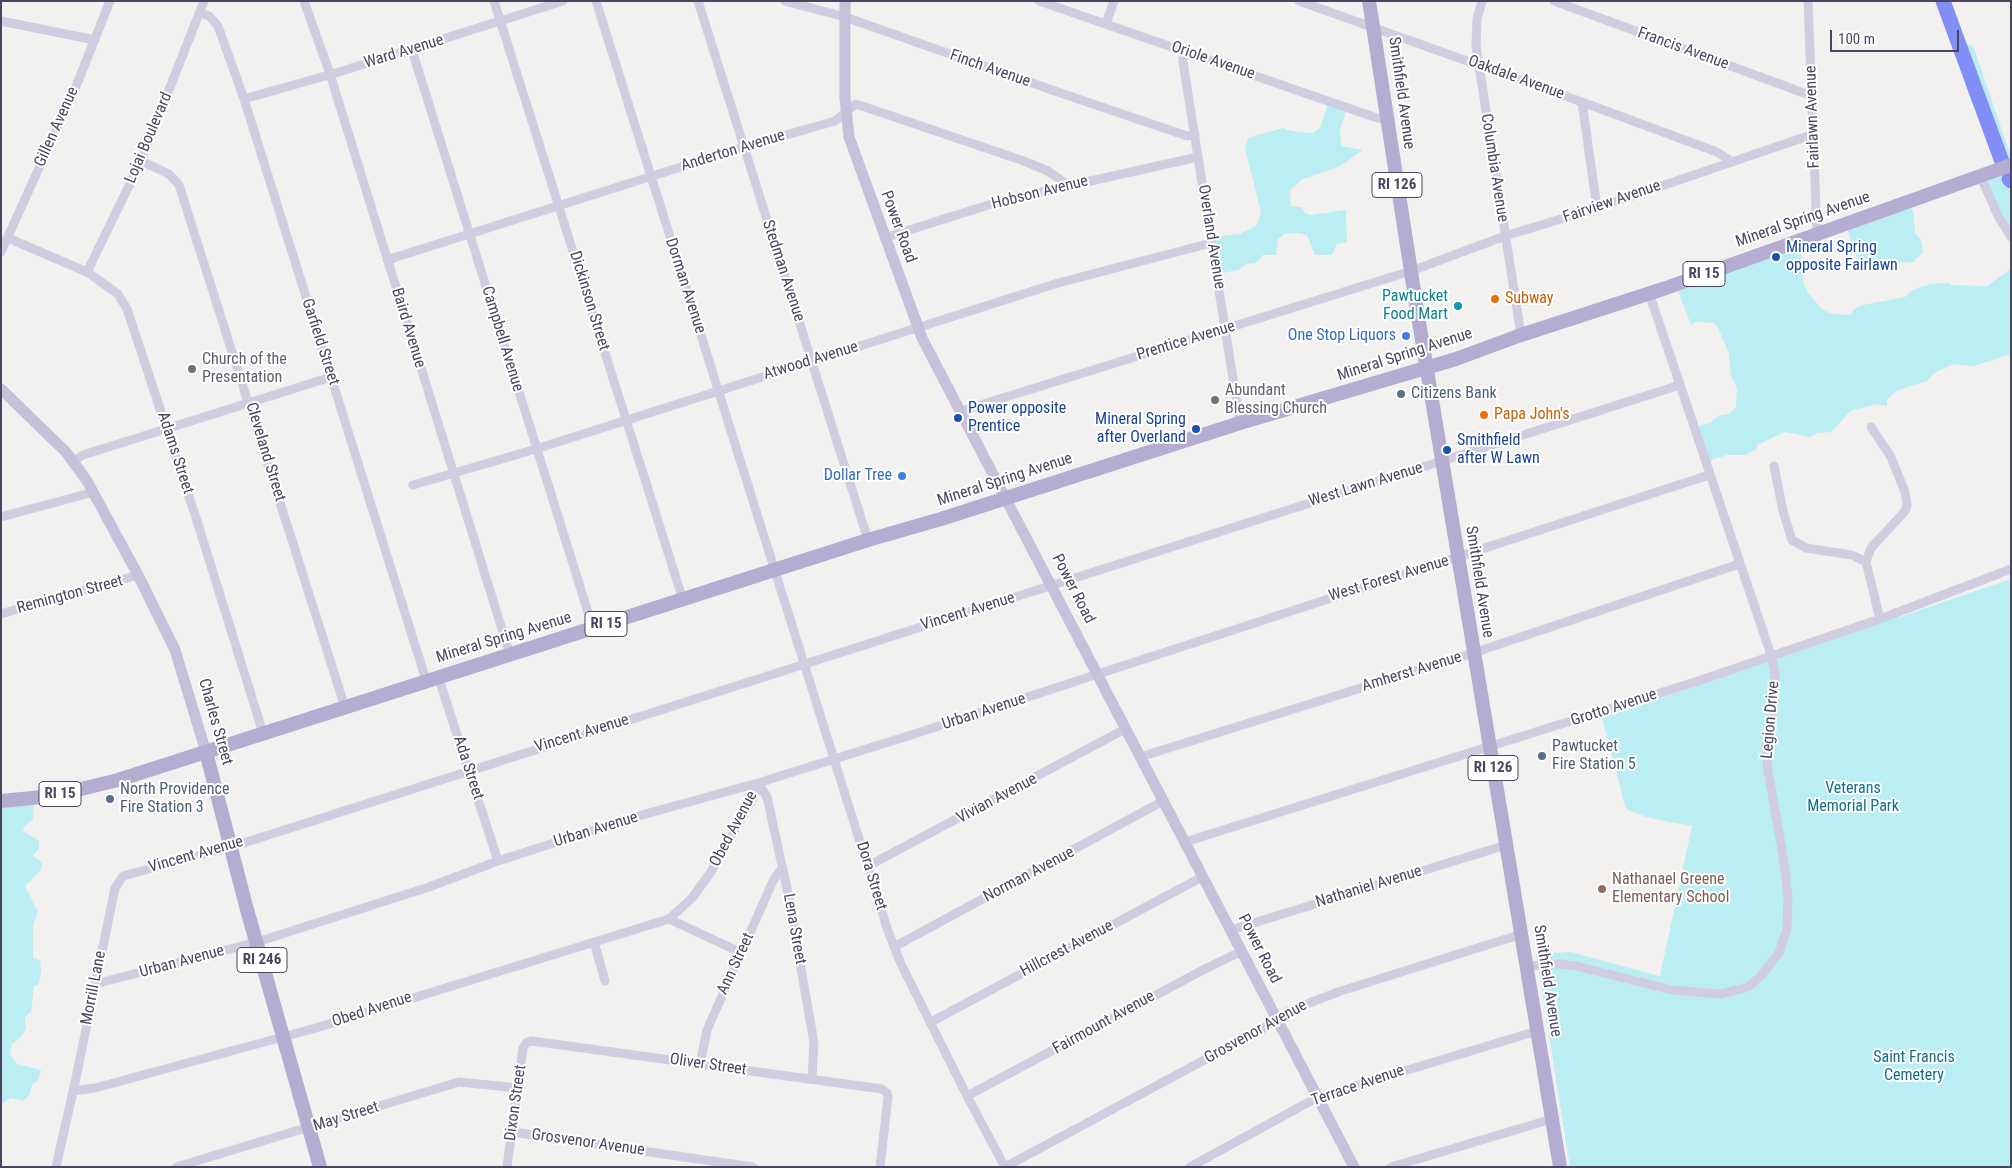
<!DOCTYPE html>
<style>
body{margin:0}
#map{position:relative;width:2012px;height:1168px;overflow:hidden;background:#f2f1ef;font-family:"Roboto Condensed",sans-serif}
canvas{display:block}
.frame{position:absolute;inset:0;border:2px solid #4a465f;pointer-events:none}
.scale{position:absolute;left:1830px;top:30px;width:129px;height:22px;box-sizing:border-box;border:2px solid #4a465f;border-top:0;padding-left:6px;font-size:15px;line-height:18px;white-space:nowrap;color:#4a465f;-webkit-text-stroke:4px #fff;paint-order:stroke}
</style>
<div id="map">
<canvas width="2012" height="1168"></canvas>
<div class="frame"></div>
<div class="scale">100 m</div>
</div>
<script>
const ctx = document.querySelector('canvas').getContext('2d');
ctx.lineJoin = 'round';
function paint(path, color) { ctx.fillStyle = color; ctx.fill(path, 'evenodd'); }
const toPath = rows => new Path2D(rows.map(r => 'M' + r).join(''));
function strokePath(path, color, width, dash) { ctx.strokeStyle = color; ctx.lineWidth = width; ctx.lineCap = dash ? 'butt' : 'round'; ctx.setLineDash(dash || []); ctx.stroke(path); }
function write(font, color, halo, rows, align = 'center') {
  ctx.font = font + ' "Roboto Condensed",sans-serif'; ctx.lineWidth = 4; ctx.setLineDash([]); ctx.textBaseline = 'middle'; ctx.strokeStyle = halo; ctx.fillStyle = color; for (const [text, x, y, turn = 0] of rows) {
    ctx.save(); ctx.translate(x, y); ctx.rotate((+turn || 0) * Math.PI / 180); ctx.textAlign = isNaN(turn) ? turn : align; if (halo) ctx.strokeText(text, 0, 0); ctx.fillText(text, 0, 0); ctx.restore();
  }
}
paint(toPath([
 [1937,1,1951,1,1948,5,1957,37,1974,48,2011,157,2011,241,1981,181,2007,168,1985,110,1972,103],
 [1328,103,1347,109,1340,129,1341,146,1363,150,1340,166,1301,180,1290,190,1291,206,1301,207,1304,212,1310,215,1346,210,1347,242,1337,244,1332,255,1315,255,1307,235,1299,233,1285,234,1278,239,1276,255,1263,255,1256,263,1246,264,1238,270,1217,274,1212,237,1240,234,1257,225,1261,212,1245,148,1248,138,1283,128,1291,131,1313,133,1320,128],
 [1910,204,1914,216,1915,233,1920,239,1924,252,1916,259,1915,262,1896,263,1888,268,1862,272,1845,223],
 [1797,241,1802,257,1803,281,1808,293,1823,310,1832,314,1851,315,1854,309,1863,305,1905,297,1911,291,1930,284,1949,283,1951,285,1987,286,2011,269,2011,354,1974,366,1953,364,1934,373,1927,381,1898,390,1887,400,1887,406,1877,404,1850,411,1832,432,1817,433,1810,437,1785,432,1757,445,1756,450,1744,455,1727,455,1706,462,1694,427,1710,423,1718,416,1728,414,1736,408,1737,388,1731,376,1729,353,1718,328,1714,323,1696,322,1691,325,1675,283],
 [2011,579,2011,1167,1570,1167,1536,954,1570,952,1660,976,1692,826,1649,818,1626,809,1602,718,1863,629,1898,613,1900,617],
 [34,800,33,819,24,826,23,831,39,841,39,849,33,856,42,862,41,870,25,886,38,912,33,924,33,958,40,960,41,970,39,984,34,986,31,1012,25,1017,26,1029,20,1038,12,1044,10,1054,17,1064,41,1070,38,1081,33,1083,29,1095,23,1101,11,1098,1,1104,1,803]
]), '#baeef3');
strokePath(toPath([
 [1943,1,2001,159],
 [2009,179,2011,181]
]), '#838ef4', 15);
strokePath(toPath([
 [304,1,330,74,510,655],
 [494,1,683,600],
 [596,1,888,931,901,964,967,1096,1005,1167],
 [698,1,868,540],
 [785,1,845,17,1052,90,1187,136,1195,135],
 [1039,1,1374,117,1386,120],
 [1299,1,1582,102,1717,152,1731,161],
 [1482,1,1477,19,1476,46,1521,335],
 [1554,1,1812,96],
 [1808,1,1817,234],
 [201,13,209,16,218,26,244,99,426,680],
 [1,21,95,40],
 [1106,24,1114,1],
 [412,50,593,628],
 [1183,50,1183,62,1240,423],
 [244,99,339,72,563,1],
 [1582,102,1597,208],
 [141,161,169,174,179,185,345,707],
 [1980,175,1998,216,2011,237],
 [8,238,87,272,118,294,127,309,197,521,263,733],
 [884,238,1001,201,1198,157],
 [1,252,77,84,110,1],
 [387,260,744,147,835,121,856,104,1021,160,1048,171,1068,185],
 [87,272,141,161,204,1],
 [961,411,1411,271,1505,236,1597,208,1814,134],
 [74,461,83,455,331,377],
 [1774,466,1783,511,1792,540,1806,548,1852,555,1866,562,1880,619],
 [413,485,536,449,1058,283,1211,243],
 [1,517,94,492],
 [1866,562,1871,548,1905,511,1907,505,1905,492,1891,457,1871,427],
 [1,614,138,575],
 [438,676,498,861],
 [1140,757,1473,653,1739,564],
 [758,783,767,797,788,893,814,1043,812,1079],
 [1185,842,1695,682,1880,619,2011,569],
 [868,866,1125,729],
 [669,919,742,953],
 [1231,930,1506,845],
 [594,942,605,981],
 [894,947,1163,801],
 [1527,966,1560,964,1576,966,1672,990,1721,994,1748,987,1760,977,1779,953,1787,929,1788,897,1783,855,1768,771,1766,747,1774,702,1775,674,1771,655,1649,293],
 [95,984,257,942,429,887,498,861,631,818,758,783,911,735,1709,475],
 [931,1022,1202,877],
 [700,1064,707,1030,773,881,782,868],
 [73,1091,95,1088,316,1028,669,919,692,898,711,872,753,798,758,783],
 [967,1096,1203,970,1242,951],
 [512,1132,753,1167],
 [56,1167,76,1078,115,888,123,876,231,847,1680,385],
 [176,1167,459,1082,518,1088],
 [507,1167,523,1048,527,1042,532,1041,882,1089,887,1093,888,1097,880,1167],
 [1005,1167,1264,1028,1288,1011,1341,991,1522,934],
 [1190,1167,1318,1097,1537,1031],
 [1391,1167,1552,1119]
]), '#d0cde1', 9);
strokePath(toPath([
 [845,1,845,98,849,137,922,338,1354,1167],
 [1,389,66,452,87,481,138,575,175,650,206,752]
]), '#c6c0da', 11);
strokePath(toPath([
 [1369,1,1416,304,1560,1167],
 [206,752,246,906,320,1167],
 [1,801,52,796,118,780,868,540,941,519,1240,423,1456,359,1521,335,1666,288,2011,165]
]), '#b4add1', 14);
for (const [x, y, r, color] of [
 [1776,257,5,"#1a4fb4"],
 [1495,299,5,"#e8710a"],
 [1458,306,5,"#0f9aa8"],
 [1406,336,5,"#3f7fe0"],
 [192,369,5,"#6b7280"],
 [1401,394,5,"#5c6f8a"],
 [1215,400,5,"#6b7280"],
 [1484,415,5,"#e8710a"],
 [958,418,5,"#1a4fb4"],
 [1196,429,5,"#1a4fb4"],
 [1447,450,5,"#1a4fb4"],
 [902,476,5,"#3f7fe0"],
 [1542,756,5,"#5c6f8a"],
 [110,799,5,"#5c6f8a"],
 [1602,889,5,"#8d6e63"]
]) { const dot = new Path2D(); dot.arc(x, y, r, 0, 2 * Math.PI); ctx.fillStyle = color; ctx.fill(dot); strokePath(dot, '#fff', 2); }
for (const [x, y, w] of [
 [1397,185,50],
 [1704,274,42],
 [606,624,42],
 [1493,768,50],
 [60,794,42],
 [262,960,50]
]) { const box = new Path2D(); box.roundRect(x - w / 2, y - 12.5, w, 25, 4); ctx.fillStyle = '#fff'; ctx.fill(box); strokePath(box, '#4a465f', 1); }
write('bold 15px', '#4a465f', null, [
 ["RI 126",1397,185],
 ["RI 15",1704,274],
 ["RI 15",606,624],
 ["RI 126",1493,768],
 ["RI 15",60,794],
 ["RI 246",262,960]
]);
write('16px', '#4a465f', '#fff', [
 ["Francis Avenue",1683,49,20],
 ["Ward Avenue",404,52,-17],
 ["Oriole Avenue",1213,61,19],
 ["Finch Avenue",990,69,19],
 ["Oakdale Avenue",1516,78,20],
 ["Smithfield Avenue",1401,93,82],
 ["Fairlawn Avenue",1813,117,-92],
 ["Gillen Avenue",57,127,-66],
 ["Lojai Boulevard",149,138,-67],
 ["Anderton Avenue",733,151,-17],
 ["Columbia Avenue",1494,168,81],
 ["Hobson Avenue",1040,193,-14],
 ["Fairview Avenue",1612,202,-19],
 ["Mineral Spring Avenue",1803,220,-19],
 ["Power Road",898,227,70],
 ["Overland Avenue",1211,237,81],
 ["Stedman Avenue",783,271,72],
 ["Dorman Avenue",685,286,72],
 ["Dickinson Street",589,301,73],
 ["Baird Avenue",408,328,73],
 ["Campbell Avenue",502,339,73],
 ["Prentice Avenue",1186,341,-17],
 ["Garfield Street",320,342,72],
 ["Mineral Spring Avenue",1405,355,-18],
 ["Atwood Avenue",811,361,-17],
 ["Cleveland Street",265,452,73],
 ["Adams Street",175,453,72],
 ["Mineral Spring Avenue",1005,480,-18],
 ["West Lawn Avenue",1366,485,-17],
 ["West Forest Avenue",1389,579,-17],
 ["Smithfield Avenue",1479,582,81],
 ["Power Road",1073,589,63],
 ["Remington Street",70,595,-15],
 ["Vincent Avenue",968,612,-17],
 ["Mineral Spring Avenue",504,638,-17],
 ["Amherst Avenue",1412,672,-17],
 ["Grotto Avenue",1614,708,-18],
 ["Urban Avenue",984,712,-18],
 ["Legion Drive",1771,720,-85],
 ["Charles Street",215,722,74],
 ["Vincent Avenue",582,734,-17],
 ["Ada Street",468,768,72],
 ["Vivian Avenue",997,799,-28],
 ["Obed Avenue",734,829,-62],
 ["Urban Avenue",596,830,-17],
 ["Vincent Avenue",196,855,-16],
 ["Norman Avenue",1029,875,-28],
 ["Dora Street",871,876,73],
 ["Nathaniel Avenue",1369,887,-17],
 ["Lena Street",794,929,80],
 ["Hillcrest Avenue",1067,949,-28],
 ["Power Road",1259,949,63],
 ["Urban Avenue",182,962,-15],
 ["Ann Street",736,964,-65],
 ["Smithfield Avenue",1547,981,81],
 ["Morrill Lane",94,988,-79],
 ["Obed Avenue",372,1010,-18],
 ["Fairmount Avenue",1104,1023,-29],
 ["Grosvenor Avenue",1256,1032,-29],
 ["Oliver Street",708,1065,8],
 ["Terrace Avenue",1358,1086,-19],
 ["Dixon Street",516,1103,-82],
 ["May Street",346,1117,-17],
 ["Grosvenor Avenue",588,1143,8]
]);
write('16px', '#164399', '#fff', [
 ["Mineral Spring",1786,248],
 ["opposite Fairlawn",1786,266],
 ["Power opposite",968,409],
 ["Prentice",968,427],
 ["Mineral Spring",1186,420,"right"],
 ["after Overland",1186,438,"right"],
 ["Smithfield",1457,441],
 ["after W Lawn",1457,459]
], 'left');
write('16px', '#0d838f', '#fff', [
 ["Pawtucket",1448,297],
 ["Food Mart",1448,315]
], 'right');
write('16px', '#c56008', '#fff', [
 ["Subway",1505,299],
 ["Papa John's",1494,415]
], 'left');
write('16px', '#366cbe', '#fff', [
 ["One Stop Liquors",1396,336],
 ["Dollar Tree",892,476]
], 'right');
write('16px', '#5b616d', '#fff', [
 ["Church of the",202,360],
 ["Presentation",202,378],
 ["Abundant",1225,391],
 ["Blessing Church",1225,409]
], 'left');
write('16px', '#4e5e75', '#fff', [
 ["Citizens Bank",1411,394],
 ["Pawtucket",1552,747],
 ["Fire Station 5",1552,765],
 ["North Providence",120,790],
 ["Fire Station 3",120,808]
], 'left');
write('16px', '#0f6f88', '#fff', [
 ["Veterans",1853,789],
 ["Memorial Park",1853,807],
 ["Saint Francis",1914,1058],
 ["Cemetery",1914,1076]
]);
write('16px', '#785e54', '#fff', [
 ["Nathanael Greene",1612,880],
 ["Elementary School",1612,898]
], 'left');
</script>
